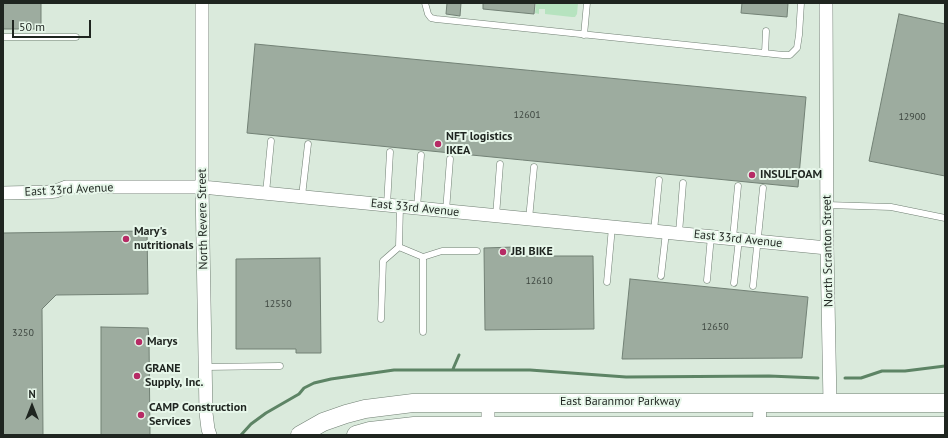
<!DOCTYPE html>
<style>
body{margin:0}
#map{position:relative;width:948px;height:438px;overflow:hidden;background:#daeadc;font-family:"PT Sans",sans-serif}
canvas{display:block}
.frame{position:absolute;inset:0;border:4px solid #1f2520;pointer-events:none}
.north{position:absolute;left:12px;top:386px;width:40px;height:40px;-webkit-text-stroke:3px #e7f7ea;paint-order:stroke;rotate:0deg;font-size:11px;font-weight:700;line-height:16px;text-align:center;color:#1f2520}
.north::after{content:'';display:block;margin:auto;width:14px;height:18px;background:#1f2520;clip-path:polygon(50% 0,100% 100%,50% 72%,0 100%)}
.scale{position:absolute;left:12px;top:20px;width:79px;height:18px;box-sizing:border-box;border:2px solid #1f2520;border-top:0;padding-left:5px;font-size:12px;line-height:14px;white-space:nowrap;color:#1f2520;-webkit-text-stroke:3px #e7f7ea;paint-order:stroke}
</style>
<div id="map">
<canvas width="948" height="438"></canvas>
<div class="frame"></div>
<div class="north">N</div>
<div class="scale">50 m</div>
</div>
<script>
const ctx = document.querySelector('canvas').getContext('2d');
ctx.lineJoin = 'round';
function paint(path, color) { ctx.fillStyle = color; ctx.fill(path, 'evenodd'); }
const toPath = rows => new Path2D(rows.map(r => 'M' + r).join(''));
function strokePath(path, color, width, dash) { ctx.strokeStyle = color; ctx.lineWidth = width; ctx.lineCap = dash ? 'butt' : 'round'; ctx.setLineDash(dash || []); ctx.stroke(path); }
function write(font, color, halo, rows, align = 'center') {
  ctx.font = font + ' "PT Sans",sans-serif'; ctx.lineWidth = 4; ctx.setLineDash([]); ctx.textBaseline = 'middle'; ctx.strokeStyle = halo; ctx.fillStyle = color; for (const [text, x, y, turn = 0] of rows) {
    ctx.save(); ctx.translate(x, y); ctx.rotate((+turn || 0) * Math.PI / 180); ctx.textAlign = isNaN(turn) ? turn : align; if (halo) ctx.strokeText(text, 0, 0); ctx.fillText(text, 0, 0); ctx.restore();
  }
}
paint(toPath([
 [536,3,578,3,577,14,575,17,572,17,545,14,545,9,539,9,539,14,535,13]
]), '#b6e3bf');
strokePath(toPath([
 [453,369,459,355],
 [845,378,861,378,882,371,905,371,945,366],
 [241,435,251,424,266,413,299,394,304,388,314,383,331,379,394,370,530,370,626,377,769,376,818,378]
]), '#5d8465', 3);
const building = toPath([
 [3,3,41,3,41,29,3,29,3,3],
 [447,3,461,3,460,16,446,14,447,3],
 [483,3,535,3,534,14,483,9,483,3],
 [742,3,788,3,787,17,741,13,742,3],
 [899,14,945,24,945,176,869,161,899,14],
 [255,44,806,97,798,187,247,133,255,44],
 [147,231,148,294,56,295,42,309,43,435,3,435,3,233,147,231],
 [514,247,514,256,593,256,594,329,485,330,484,248,514,247],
 [320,258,321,353,296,353,296,349,236,349,236,259,320,258],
 [630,279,808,297,802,358,622,359,630,279],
 [101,327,148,328,149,340,150,435,101,435,101,327]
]);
paint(building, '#9dac9f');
strokePath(building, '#728175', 1);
const lane = toPath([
 [425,3,428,14,431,18,436,19,783,55,790,55,797,48,799,35,801,3],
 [584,35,587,3],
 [3,37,76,37],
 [765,53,766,31],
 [266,193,271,141],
 [302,196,308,144],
 [387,205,390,152],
 [827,205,891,207,945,218],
 [417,208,421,155],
 [446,211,450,159],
 [496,216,500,164],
 [529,219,534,167],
 [654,231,659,180],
 [679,233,683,183],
 [733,238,738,186],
 [399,247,423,257,423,332],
 [423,257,442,251,477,251],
 [661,276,666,232],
 [707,280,711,236],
 [607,282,612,227],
 [734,283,739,239],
 [753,286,763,188],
 [381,319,383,261,399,247,400,206],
 [205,367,280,366]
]);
const street = toPath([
 [202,3,202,187,206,413,208,429,210,435],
 [826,3,827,248,830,403],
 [3,193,48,192,56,191,66,187,202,187,827,248],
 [488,402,488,435],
 [759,435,760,403]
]);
const secondary = toPath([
 [300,435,323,422,346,414,365,409,413,403,945,403],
 [356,435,370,431,414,426,945,426]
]);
strokePath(lane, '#707f73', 7);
strokePath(street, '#707f73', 14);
strokePath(secondary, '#707f73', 19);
strokePath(lane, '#fff', 6);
strokePath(street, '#fff', 13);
strokePath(secondary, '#fff', 18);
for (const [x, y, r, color] of [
 [438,144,4,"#b62b65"],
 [752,175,4,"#b62b65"],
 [126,239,4,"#b62b65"],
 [503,252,4,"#b62b65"],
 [139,342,4,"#b62b65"],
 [137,376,4,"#b62b65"],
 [141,415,4,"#b62b65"]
]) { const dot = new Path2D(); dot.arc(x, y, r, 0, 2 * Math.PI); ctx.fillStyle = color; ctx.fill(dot); strokePath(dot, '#e7f7ea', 1.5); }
write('10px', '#3e4740', null, [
 ["12601",527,115],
 ["12900",912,117],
 ["12610",539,281],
 ["12550",278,304],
 ["12650",715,327],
 ["3250",23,333]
]);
write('bold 12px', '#1f2520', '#e7f7ea', [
 ["NFT logistics",446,137],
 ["IKEA",446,151],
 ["INSULFOAM",760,175],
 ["Mary's",134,232],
 ["nutritionals",134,246],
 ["JBI BIKE",511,252],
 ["Marys",147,342],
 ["GRANE",145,369],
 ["Supply, Inc.",145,383],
 ["CAMP Construction",149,408],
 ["Services",149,422]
], 'left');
write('12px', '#1f2520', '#e7f7ea', [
 ["East 33rd Avenue",69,190,-3],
 ["East 33rd Avenue",415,208,6],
 ["North Revere Street",203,219,-91],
 ["East 33rd Avenue",738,239,6],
 ["North Scranton Street",828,251,-91],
 ["East Baranmor Parkway",620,402]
]);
</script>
